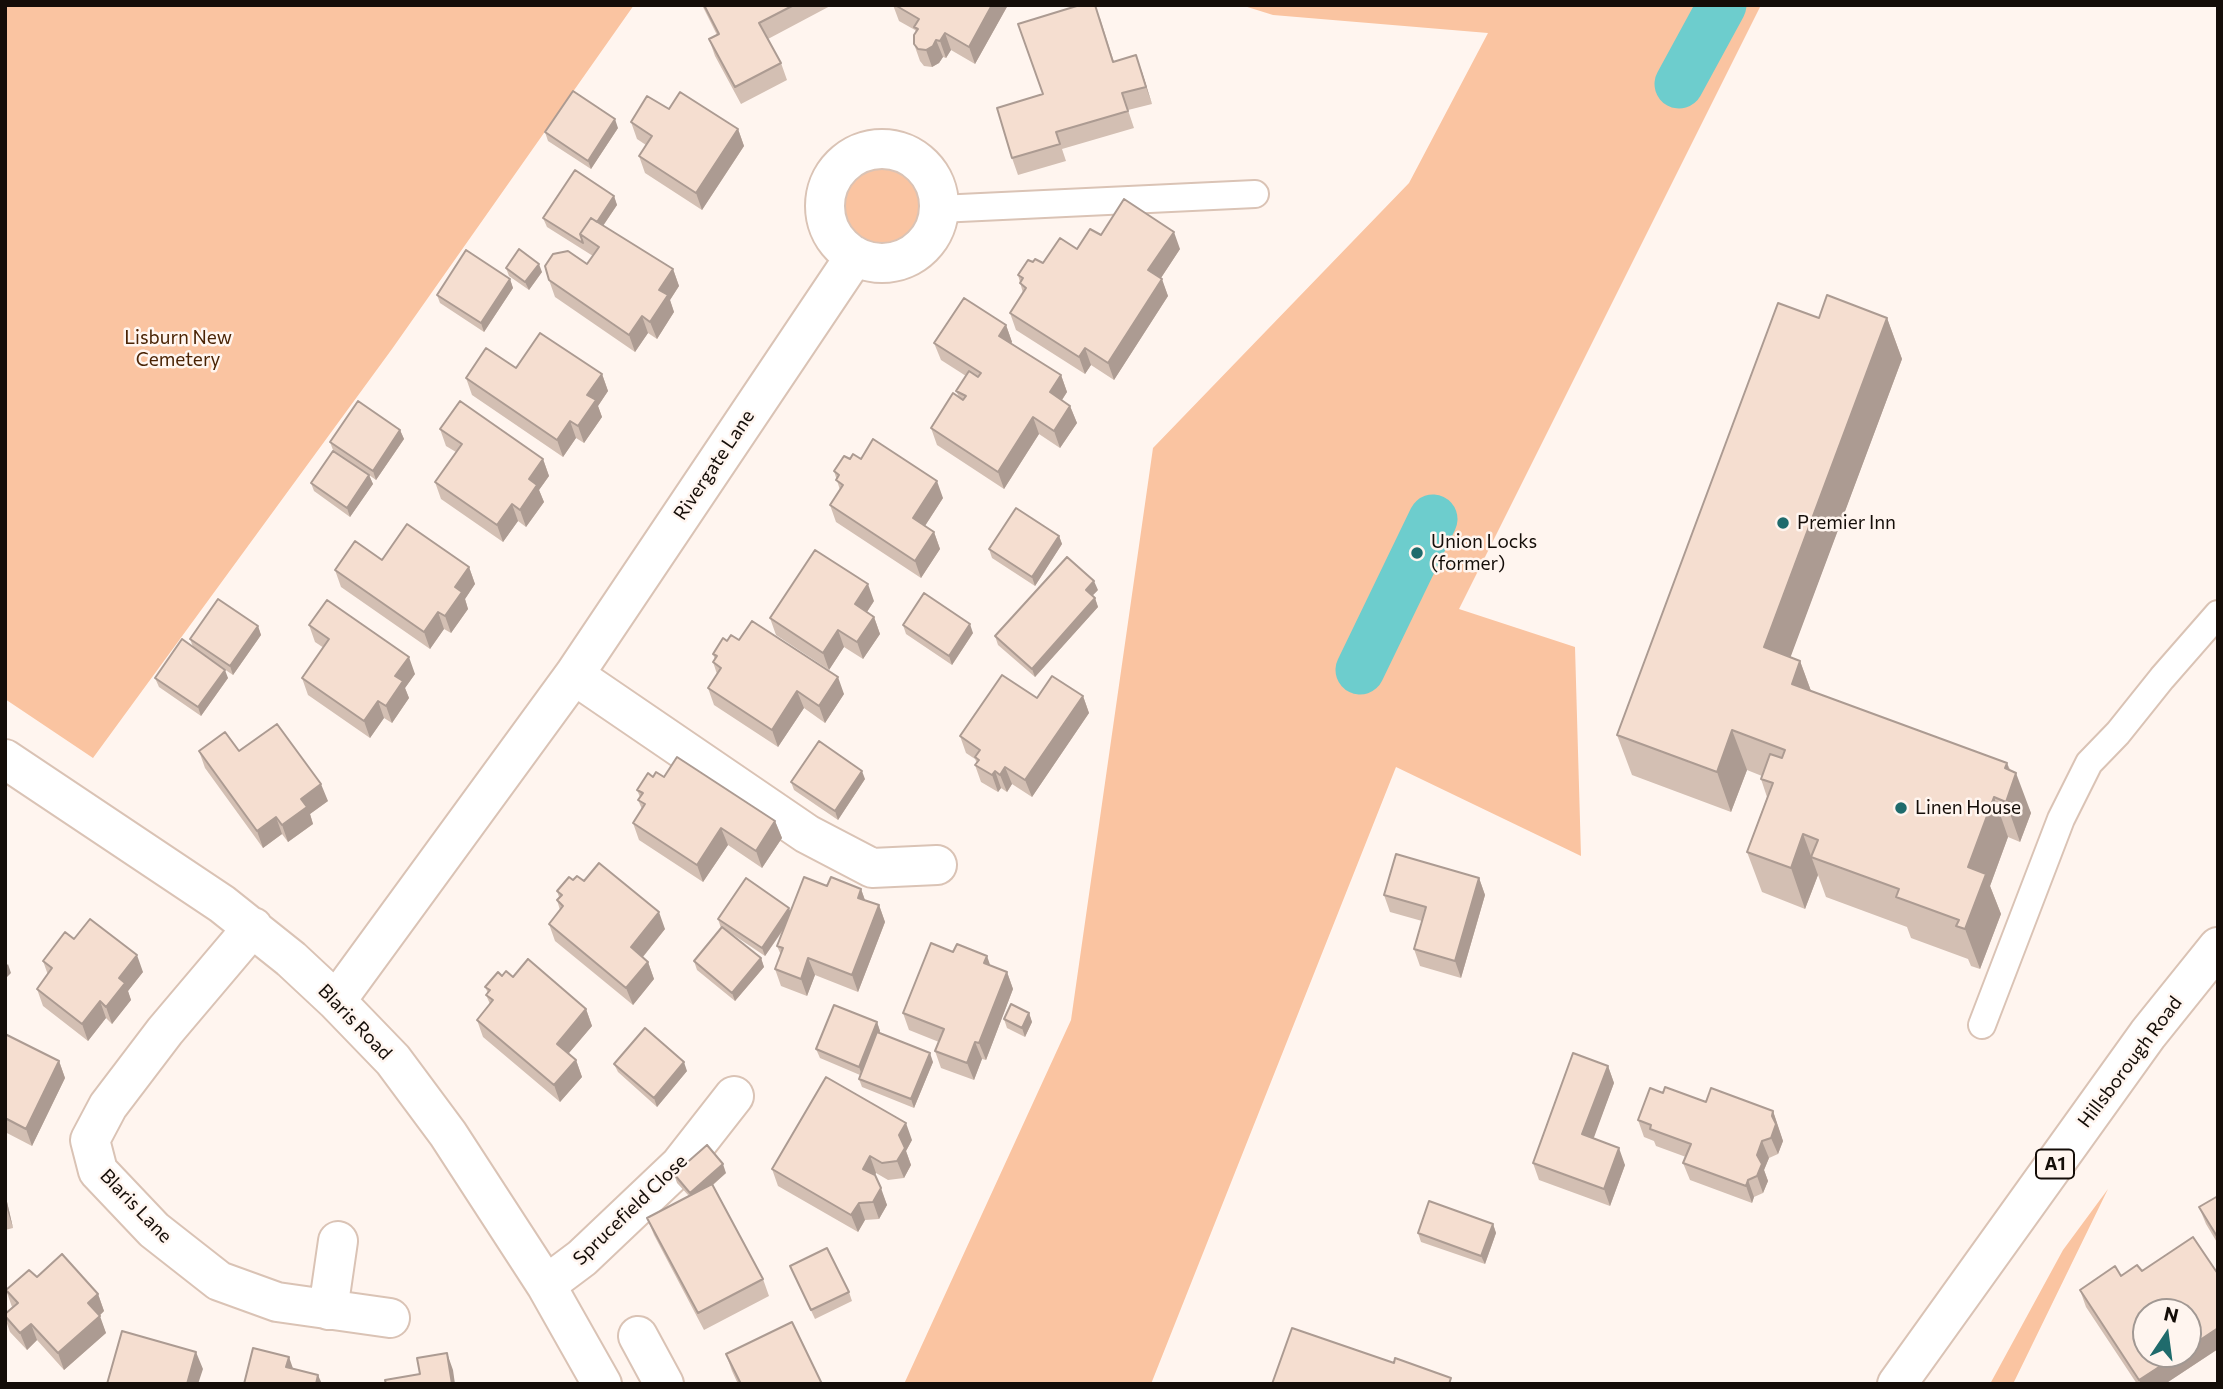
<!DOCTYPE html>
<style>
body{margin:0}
#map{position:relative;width:2223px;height:1389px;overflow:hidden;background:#fff5ef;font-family:Commissioner,sans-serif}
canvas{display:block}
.frame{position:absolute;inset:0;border:7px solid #140d08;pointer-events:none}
.north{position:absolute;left:2132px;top:1298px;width:70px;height:70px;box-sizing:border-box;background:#fff5ef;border:2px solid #a19893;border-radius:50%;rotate:13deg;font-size:19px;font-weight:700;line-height:28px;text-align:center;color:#140d08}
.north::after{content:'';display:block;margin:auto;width:24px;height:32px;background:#1f6b6c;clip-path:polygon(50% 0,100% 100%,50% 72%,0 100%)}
</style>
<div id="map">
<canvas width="2223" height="1389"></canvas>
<div class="frame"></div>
<div class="north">N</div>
</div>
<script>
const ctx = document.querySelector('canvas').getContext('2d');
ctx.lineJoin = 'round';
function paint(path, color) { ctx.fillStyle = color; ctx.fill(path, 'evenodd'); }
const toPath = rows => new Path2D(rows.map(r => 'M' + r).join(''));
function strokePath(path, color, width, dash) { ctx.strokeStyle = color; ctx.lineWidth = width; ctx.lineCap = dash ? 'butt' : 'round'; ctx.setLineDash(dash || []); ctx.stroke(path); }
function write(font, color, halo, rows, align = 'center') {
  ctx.font = font + ' Commissioner,sans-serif'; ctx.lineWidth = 5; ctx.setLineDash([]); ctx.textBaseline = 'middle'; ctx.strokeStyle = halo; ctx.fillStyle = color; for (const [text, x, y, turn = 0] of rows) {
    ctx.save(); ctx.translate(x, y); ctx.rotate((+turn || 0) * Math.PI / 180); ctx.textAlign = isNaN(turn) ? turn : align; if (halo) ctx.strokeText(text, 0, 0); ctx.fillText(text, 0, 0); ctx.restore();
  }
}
paint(toPath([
 [5,5,634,5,392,349,93,758,5,699],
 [1241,5,1761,5,1459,609,1575,647,1581,856,1396,767,1151,1384,904,1384,1071,1020,1153,448,1409,183,1488,33,1273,15],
 '844 206a39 39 0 1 1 78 0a39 39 0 1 1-78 0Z',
 [2108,1189,2013,1384,1990,1384,2063,1250]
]), '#fac4a1');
strokePath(toPath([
 [1679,84,1722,5],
 [1360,670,1433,519]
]), '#6dcdcd', 49);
const lane = toPath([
 [939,209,1255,194],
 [1982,1025,2061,819,2089,763,2118,733,2162,678,2218,614]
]);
const street = toPath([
 '825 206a57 57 0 1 1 114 0a57 57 0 1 1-114 0Z',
 [574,675,807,834,872,868,937,865],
 [5,759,222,904,291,959,336,1001,393,1060,448,1134,546,1285,602,1384],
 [253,927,165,1031,108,1106,90,1140,98,1171,154,1230,219,1281,277,1302,390,1318],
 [336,1001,574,675,855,256],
 [546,1285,582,1258,680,1165,734,1096],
 [328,1310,338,1241],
 [638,1336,664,1384]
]);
const highway = toPath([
 [1897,1384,2148,1034,2218,947]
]);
strokePath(lane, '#dac3b5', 30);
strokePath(street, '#dac3b5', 42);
strokePath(highway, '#dac3b5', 42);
strokePath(lane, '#fff', 26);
strokePath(street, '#fff', 38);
strokePath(highway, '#fff', 38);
paint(toPath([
 [702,5,832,5,768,39,781,63,787,80,741,104,715,56,709,39,717,35],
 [893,5,1008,5,975,64,951,50,946,58,943,57,939,63,932,67,924,66,920,61,914,44,916,32,915,30,899,21],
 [1100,18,1114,62,1142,72,1152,104,1128,110,1134,128,1062,149,1066,161,1018,175,1012,158,1043,94],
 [669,109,738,129,744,146,702,210,645,173,639,156,646,145,637,139,631,122],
 [618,128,591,169,548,141,545,132],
 [614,196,617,205,603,226,673,269,679,286,670,300,674,312,657,339,648,333,635,352,555,297,549,280,587,264,593,256,547,227,543,218],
 [1101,235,1180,249,1161,278,1168,296,1114,380,1091,365,1085,374,1016,330,1010,313,1023,293,1018,275,1077,249],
 [506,268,542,272,529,290,509,276],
 [510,279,513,288,484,332,440,303,437,295],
 [1819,318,1887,318,1902,359,1790,657,1800,661,1811,691,2007,763,2031,813,2020,842,2008,837,1990,886,2001,914,1980,969,1971,966,1968,959,1911,938,1907,927,1826,897,1818,875,1805,909,1762,892,1747,852,1767,797,1761,779,1762,776,1747,770,1731,812,1632,775,1617,735],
 [1006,325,1012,342,1011,343,1061,375,1067,392,1062,400,1070,406,1077,423,1060,448,1039,434,1004,489,937,445,931,428,959,397,956,391,966,376,941,360,934,343],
 [516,368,602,374,608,391,598,406,602,417,584,443,576,438,563,457,472,395,466,378],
 [440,429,543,459,549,476,539,490,544,502,526,527,518,521,503,542,441,499,435,482,456,452,446,446],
 [400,430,404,439,376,480,369,475,373,484,350,517,314,491,311,483,333,450,330,442],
 [850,459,861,459,943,498,925,526,934,532,940,549,921,578,836,522,830,505,840,490,834,471],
 [1059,536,1062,544,1035,586,992,558,989,549],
 [382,560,469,567,475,584,465,599,468,609,451,633,444,629,430,649,341,587,335,570],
 [1098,590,1092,596,1095,598,1098,607,1035,677,998,645,995,636],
 [874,601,867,612,874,617,880,634,863,659,844,647,829,670,776,635,770,618],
 [309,625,415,674,405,688,409,698,392,723,384,718,370,738,308,695,302,678,324,648,315,642],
 [903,625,973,633,952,665,906,634],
 [258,626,261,635,233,675,202,654,228,678,201,716,159,687,155,678,193,647,190,639],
 [739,640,844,694,825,723,804,708,778,747,714,705,708,688,717,674,713,662,715,660,713,654,727,641],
 [1083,696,1089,713,1032,797,1012,784,1007,792,1001,788,998,792,981,782,975,765,977,763,975,759,966,753,960,736,1037,698],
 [199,751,239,751,328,801,310,814,313,824,288,842,282,834,263,848,205,768],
 [653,777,664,777,775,821,782,838,762,868,728,845,703,882,639,840,633,823,642,809,638,800,640,797,637,790],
 [865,779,838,820,794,790,791,782],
 [1479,878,1485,895,1461,978,1420,966,1414,949,1422,921,1390,912,1384,895],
 [573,880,584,881,665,929,643,957,648,962,654,979,633,1005,555,941,549,924,560,910,557,900,559,897,557,891],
 [827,886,861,889,865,900,879,905,885,922,858,992,815,975,807,996,781,986,775,969,781,955,777,946,784,929,765,956,729,932,761,958,764,967,735,1001,697,970,694,961,721,928,718,919,791,912],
 [74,939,143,972,128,991,131,1000,112,1024,106,1018,88,1041,43,1006,37,989,48,975,43,961],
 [953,952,1007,972,1013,989,986,1060,982,1059,974,1080,941,1068,935,1051,939,1042,909,1030,903,1013],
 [502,976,513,977,586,1009,592,1026,568,1054,576,1060,582,1077,560,1102,483,1037,477,1020,490,1004,486,995,488,993,485,987],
 [1029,1013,1032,1022,1025,1037,1007,1028,1004,1019],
 [877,1022,880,1031,879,1033,933,1062,914,1108,862,1087,859,1079,860,1075,820,1058,816,1049],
 [5,1034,59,1061,65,1078,32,1146,5,1132],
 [614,1064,687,1071,657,1107,618,1072],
 [1608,1066,1614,1083,1593,1138,1625,1165,1610,1206,1539,1180,1533,1163],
 [1663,1093,1706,1102,1773,1111,1783,1141,1778,1154,1769,1158,1764,1170,1768,1181,1763,1193,1754,1197,1752,1203,1690,1180,1683,1163,1686,1157,1656,1146,1654,1141,1644,1137,1638,1120],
 [912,1140,906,1151,911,1165,904,1178,888,1180,876,1173,875,1175,887,1205,879,1219,865,1220,858,1232,778,1186,772,1169],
 [726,1173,713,1185,763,1279,769,1296,704,1330,654,1235,647,1218,689,1196,677,1183,674,1174],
 [5,1193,13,1228,5,1230],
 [2218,1196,2218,1244,2206,1224,2199,1207],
 [1493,1224,1496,1233,1485,1264,1421,1242,1418,1233],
 [790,1266,849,1292,852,1301,815,1319],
 [2142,1271,2218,1274,2218,1349,2165,1384,2137,1384,2086,1307,2080,1290,2121,1276],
 [37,1277,98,1294,104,1311,99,1316,106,1333,64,1370,37,1340,27,1350,10,1332,5,1318,5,1314,12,1307,6,1290],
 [726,1354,822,1384,738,1384,732,1371]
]), '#d3bfb3');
paint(toPath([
 [992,5,1008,5,975,64,969,47],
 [945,33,951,50,946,58,940,41],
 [936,40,943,57,939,63,932,67,926,50],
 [1136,55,1142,72,1152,104,1146,87],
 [615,119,618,128,591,169,588,161],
 [738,129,744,146,702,210,696,193],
 [614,196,617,205,592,242,586,238],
 [1174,232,1180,249,1155,287,1148,270],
 [539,264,542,272,529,290,525,282],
 [673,269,679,286,670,300,674,312,657,339,650,322,659,290],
 [510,279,513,288,484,332,481,323],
 [1162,279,1168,296,1114,380,1108,363],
 [642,316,648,333,635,352,629,335],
 [1887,318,1902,359,1779,688,1764,647],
 [1006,325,1012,342,1005,353,999,336],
 [1085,348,1091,365,1085,374,1079,357],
 [602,374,608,391,598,406,602,417,584,443,578,426,587,395],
 [1061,375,1067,392,1056,409,1050,392],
 [1070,406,1077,423,1060,448,1054,431],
 [1033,417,1039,434,1004,489,998,472],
 [570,421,576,438,563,457,557,440],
 [400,430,404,439,376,480,373,471],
 [543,459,549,476,539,490,544,502,526,527,520,510,529,479],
 [369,475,373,484,350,517,347,508],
 [937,481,943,498,919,535,913,518],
 [512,504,518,521,503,542,497,525],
 [934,532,940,549,921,578,915,561],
 [1059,536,1062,544,1035,586,1032,577],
 [469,567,475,584,465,599,468,609,451,633,445,616,455,587],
 [1094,581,1098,590,1089,599,1086,590],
 [868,584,874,601,861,621,855,604],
 [1095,598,1098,607,1035,677,1032,669],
 [438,612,444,629,430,649,424,632],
 [874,617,880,634,863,659,857,642],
 [970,624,973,633,952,665,949,656],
 [258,626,261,635,233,675,230,666],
 [838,630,844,647,829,670,823,653],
 [409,657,415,674,405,688,409,698,392,723,386,706,395,676],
 [1800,661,1815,702,1792,684],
 [225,670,228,678,201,716,198,707],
 [838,677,844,694,825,723,819,706],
 [797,691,804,708,778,747,772,730],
 [1083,696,1089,713,1032,797,1025,780],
 [378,701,384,718,370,738,364,721],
 [1732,730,1747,770,1731,812,1717,772],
 [2007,763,2013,781,2016,773,2031,813,2020,842,2006,802,2005,768],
 [1005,767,1012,784,1007,792,1000,775],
 [862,771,865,779,838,820,835,811],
 [995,771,1001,788,998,792,992,775],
 [321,784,328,801,310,814,313,824,288,842,282,825,301,799],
 [1994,797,2008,837,1990,886,2001,914,1980,969,1965,929,1968,867],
 [276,817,282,834,263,848,257,831],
 [775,821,782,838,762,868,756,851],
 [721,828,728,845,703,882,697,865],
 [1803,834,1818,875,1805,909,1791,868],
 [1479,878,1485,895,1461,978,1455,961],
 [861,889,867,906,858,898],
 [879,905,885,922,858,992,852,975],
 [789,908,792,916,765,956,762,948],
 [659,912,665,929,637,964,631,947],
 [137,955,143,972,128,991,131,1000,112,1024,106,1007,119,978],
 [987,956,993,973,984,963],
 [761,958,764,967,735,1001,732,993],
 [808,958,815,975,807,996,801,979],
 [648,962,654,979,633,1005,626,988],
 [8,964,11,973,5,979,5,967],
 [1007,972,1013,989,986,1060,979,1043],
 [100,1001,106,1018,88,1041,82,1024],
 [586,1009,592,1026,563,1060,557,1044],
 [1029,1013,1032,1022,1025,1037,1022,1028],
 [877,1022,880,1031,862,1075,859,1067],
 [975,1042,982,1059,974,1080,967,1063],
 [930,1053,933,1062,914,1108,911,1099],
 [576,1060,582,1077,560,1102,554,1085],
 [59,1061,65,1078,32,1146,26,1129],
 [684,1062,687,1071,657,1107,654,1098],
 [1608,1066,1614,1083,1589,1151,1582,1134],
 [1773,1111,1783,1141,1778,1154,1771,1138,1772,1116],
 [906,1123,912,1140,906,1151,911,1165,904,1178,897,1161,899,1135],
 [1762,1141,1769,1158,1764,1170,1768,1181,1763,1193,1757,1176,1757,1155],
 [1619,1148,1625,1165,1610,1206,1604,1189],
 [870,1156,876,1173,869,1186,863,1169],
 [723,1164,726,1173,693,1202,690,1193],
 [1748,1180,1754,1197,1752,1203,1746,1186],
 [881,1188,887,1205,879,1219,873,1202],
 [5,1193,13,1228,5,1203],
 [859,1203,865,1220,858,1232,851,1215],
 [1493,1224,1496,1233,1485,1264,1481,1256],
 [98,1294,104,1311,95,1320,88,1303],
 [100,1316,106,1333,64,1370,58,1353],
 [31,1324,37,1340,27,1350,20,1333],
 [2218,1328,2218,1349,2165,1384,2141,1384,2139,1380,2179,1354,2188,1354,2188,1348],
 [196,1352,203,1369,198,1384,187,1384],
 [447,1353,453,1370,455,1384,452,1384],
 [289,1357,295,1374,286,1367],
 [318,1375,322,1384,316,1384]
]), '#ac9b92');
const building = toPath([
 [704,5,794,5,759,23,781,63,735,87,709,39,719,34,704,5],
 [895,5,992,5,969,47,945,33,940,41,936,40,933,46,926,50,918,49,914,44,914,35,918,29,914,27,919,19,895,5],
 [1080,5,1095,5,1113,62,1136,55,1146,87,1122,93,1128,111,1056,132,1060,144,1012,158,997,108,1043,94,1018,24,1080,5],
 [573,91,615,119,588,161,545,132,573,91],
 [680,92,738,129,696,193,639,156,652,136,631,122,647,96,669,109,680,92],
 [575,170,614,196,597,222,591,218,580,234,583,243,543,218,575,170],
 [1124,199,1174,232,1148,270,1162,279,1108,363,1085,348,1079,357,1010,313,1026,288,1020,283,1023,278,1018,275,1028,260,1033,262,1035,259,1043,263,1060,238,1077,249,1090,229,1101,235,1124,199],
 [591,218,673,269,659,290,668,295,650,322,642,316,629,335,549,280,545,266,553,254,568,251,587,264,599,247,580,234,591,218],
 [519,249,539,264,525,282,506,268,519,249],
 [466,250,510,279,481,323,437,295,466,250],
 [1827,295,1887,318,1764,647,1800,661,1792,684,2007,763,2005,768,2016,773,2006,802,1994,797,1968,867,1986,874,1965,929,1956,926,1959,920,1896,897,1899,889,1811,857,1818,840,1803,834,1791,868,1747,852,1773,783,1761,779,1770,754,1782,758,1785,750,1732,730,1717,772,1617,735,1778,303,1819,318,1827,295],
 [964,298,1006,325,999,336,1061,375,1050,392,1070,406,1054,431,1033,417,998,472,931,428,953,393,963,400,966,396,956,391,969,371,978,377,981,373,934,343,964,298],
 [540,333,602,374,587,395,596,400,578,426,570,421,557,440,466,378,486,348,516,368,540,333],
 [358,401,400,430,373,471,330,442,358,401],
 [460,401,543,459,529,479,537,485,520,510,512,504,497,525,435,482,462,444,440,429,460,401],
 [873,439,937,481,913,518,934,532,915,561,830,505,843,485,836,480,839,475,834,471,844,456,850,459,853,454,861,459,873,439],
 [333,451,369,475,347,508,311,483,333,451],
 [1016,508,1059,536,1032,577,989,549,1016,508],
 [407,524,469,567,455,587,462,592,445,616,438,612,424,632,335,570,355,541,382,560,407,524],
 [815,550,868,584,855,604,874,617,857,642,838,630,823,653,770,618,815,550],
 [1067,557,1094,581,1086,590,1095,598,1032,669,995,636,1067,557],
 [924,593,970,624,949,656,903,625,924,593],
 [218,599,258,626,230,666,190,639,218,599],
 [327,600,409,657,395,676,403,681,386,706,378,701,364,721,302,678,329,639,309,625,327,600],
 [752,621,838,677,819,706,797,691,772,730,708,688,721,668,713,662,717,656,713,654,723,638,727,641,731,635,739,640,752,621],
 [182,639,225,670,198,707,155,678,182,639],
 [1002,675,1037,698,1052,676,1083,696,1025,780,1005,767,1000,775,995,771,992,775,975,765,979,760,975,757,980,750,960,736,1002,675],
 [277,724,321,784,301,799,307,807,282,825,276,817,257,831,199,751,225,732,239,751,277,724],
 [819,741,862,771,835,811,791,782,819,741],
 [677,757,775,821,756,851,721,828,697,865,633,823,645,804,638,800,643,793,637,790,648,773,653,777,656,772,664,777,677,757],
 [1396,854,1479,878,1455,961,1414,949,1426,907,1384,895,1396,854],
 [599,863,659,912,631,947,648,962,626,988,549,924,563,906,557,900,562,895,557,891,569,877,573,880,577,876,584,881,599,863],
 [804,877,827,886,831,877,861,889,858,898,879,905,852,975,808,958,801,979,775,969,783,948,777,946,804,877],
 [746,878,789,908,762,948,718,919,746,878],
 [90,919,137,955,119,978,125,983,106,1007,100,1001,82,1024,37,989,52,968,43,961,65,932,74,939,90,919],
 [722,927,761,958,732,993,694,961,722,927],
 [931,943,953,952,957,944,987,956,984,963,1007,972,979,1043,975,1042,967,1063,935,1051,944,1029,903,1013,931,943],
 [528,959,586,1009,557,1044,576,1060,554,1085,477,1020,493,1000,486,995,490,990,485,987,498,972,502,976,506,971,513,977,528,959],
 [1011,1004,1029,1013,1022,1028,1004,1019,1011,1004],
 [834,1005,877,1022,859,1067,816,1049,834,1005],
 [645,1028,684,1062,654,1098,614,1064,645,1028],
 [877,1032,930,1053,911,1099,859,1079,877,1032],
 [5,1034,59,1061,26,1129,5,1118,5,1034],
 [1573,1053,1608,1066,1582,1134,1619,1148,1604,1189,1533,1163,1573,1053],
 [826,1077,906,1123,899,1135,905,1148,897,1161,882,1163,870,1156,863,1169,875,1175,881,1188,873,1202,859,1203,851,1215,772,1169,826,1077],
 [1665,1087,1706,1102,1711,1088,1773,1111,1772,1116,1776,1124,1771,1138,1762,1141,1757,1155,1762,1164,1757,1176,1748,1180,1746,1186,1683,1163,1691,1144,1650,1129,1651,1125,1638,1120,1650,1088,1663,1093,1665,1087],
 [707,1145,723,1164,690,1193,674,1174,707,1145],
 [712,1184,763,1279,698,1313,647,1218,712,1184],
 [2218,1196,2218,1238,2199,1207,2218,1196],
 [1429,1201,1493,1224,1481,1256,1418,1233,1429,1201],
 [2193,1237,2218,1274,2218,1328,2188,1348,2188,1312,2146,1312,2146,1354,2179,1354,2139,1380,2080,1290,2115,1266,2121,1276,2137,1265,2142,1271,2193,1237],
 [827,1248,849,1292,811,1310,790,1266,827,1248],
 [62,1254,98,1294,88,1303,100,1316,58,1353,31,1324,20,1333,5,1316,5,1314,18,1303,6,1290,29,1270,37,1277,62,1254],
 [792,1322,822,1384,741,1384,726,1354,792,1322],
 [1292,1328,1394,1363,1395,1358,1451,1378,1449,1384,1272,1384,1292,1328],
 [122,1331,196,1352,187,1384,107,1384,122,1331],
 [253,1348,289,1357,286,1367,318,1375,316,1384,244,1384,253,1348],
 [447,1353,452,1384,386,1384,385,1380,420,1374,417,1358,447,1353]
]);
paint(building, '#f5ded0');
strokePath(building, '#ac9b92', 2);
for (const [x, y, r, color] of [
 [1783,523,7,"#1f6b6c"],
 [1417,553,7,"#1f6b6c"],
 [1901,808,7,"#1f6b6c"]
]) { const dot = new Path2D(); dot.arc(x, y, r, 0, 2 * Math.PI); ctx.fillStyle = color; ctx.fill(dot); strokePath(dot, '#fff5ef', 2.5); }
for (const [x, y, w] of [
 [2055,1164,38]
]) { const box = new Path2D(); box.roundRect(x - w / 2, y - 14.5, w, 29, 5); ctx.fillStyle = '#fff5ef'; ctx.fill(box); strokePath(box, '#140d08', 2); }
write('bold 18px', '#140d08', null, [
 ["A1",2055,1164]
]);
write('19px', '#4a2304', '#fff5ef', [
 ["Lisburn New",178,338],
 ["Cemetery",178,360]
]);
write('19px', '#140d08', '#fff5ef', [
 ["Rivergate Lane",714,465,-56],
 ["Blaris Road",355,1022,46],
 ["Hillsborough Road",2130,1062,-53],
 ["Blaris Lane",136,1206,46],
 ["Sprucefield Close",630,1210,-44]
]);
write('19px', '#140d08', '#fff5ef', [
 ["Premier Inn",1797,523],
 ["Union Locks",1431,542],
 ["(former)",1431,564],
 ["Linen House",1915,808]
], 'left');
</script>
